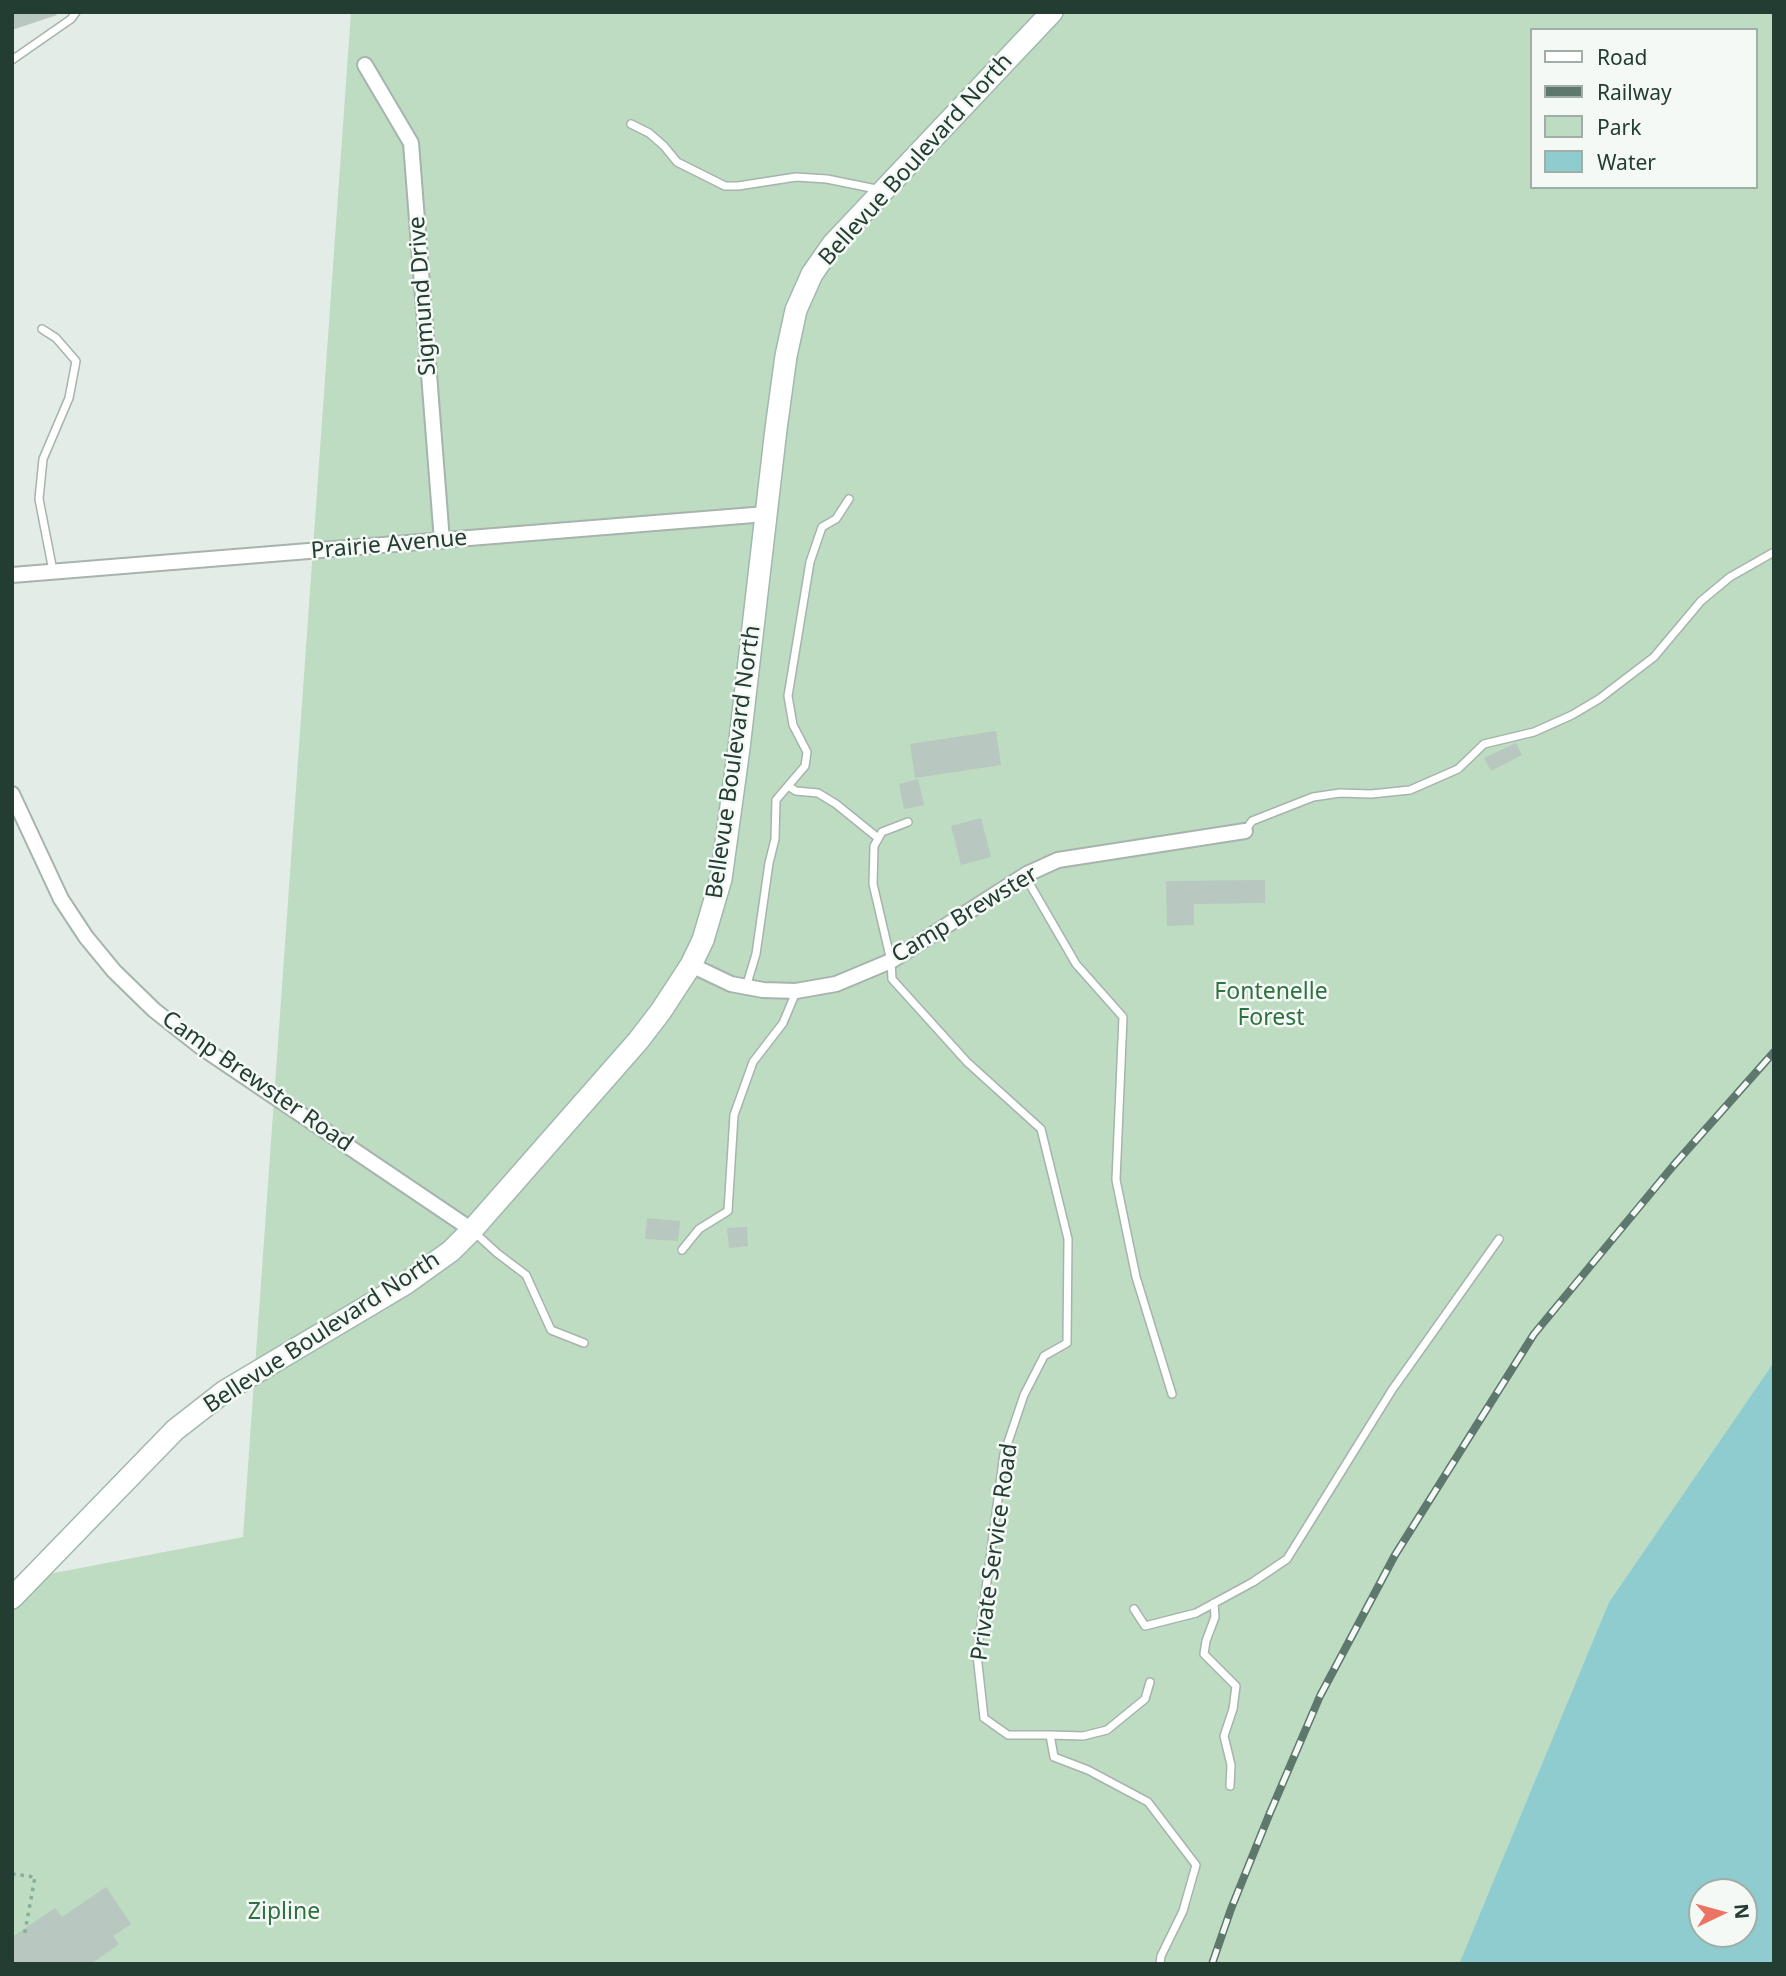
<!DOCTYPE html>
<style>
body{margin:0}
#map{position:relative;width:1786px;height:1976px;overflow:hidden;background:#e3ece7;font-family:"Noto Sans",sans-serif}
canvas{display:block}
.frame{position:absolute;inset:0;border:14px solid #233d33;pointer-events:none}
.legend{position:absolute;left:1530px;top:28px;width:228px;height:161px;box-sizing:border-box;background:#f4f9f6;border:2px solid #a0aea8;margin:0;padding:9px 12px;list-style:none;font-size:21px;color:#233d33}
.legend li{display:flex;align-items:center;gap:14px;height:35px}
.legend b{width:35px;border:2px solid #a0aea8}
.north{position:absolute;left:1688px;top:1878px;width:70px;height:70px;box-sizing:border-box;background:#f4f9f6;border:2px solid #a0aea8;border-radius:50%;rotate:85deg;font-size:19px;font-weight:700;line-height:28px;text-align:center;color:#233d33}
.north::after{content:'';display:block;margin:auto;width:24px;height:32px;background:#ec7462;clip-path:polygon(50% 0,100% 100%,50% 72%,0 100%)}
</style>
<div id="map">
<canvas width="1786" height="1976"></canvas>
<div class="frame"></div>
<ul class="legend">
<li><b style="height:9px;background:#fff"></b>Road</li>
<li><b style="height:9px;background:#5e786e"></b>Railway</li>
<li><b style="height:19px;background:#bddcc2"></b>Park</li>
<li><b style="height:19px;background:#8ecccf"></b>Water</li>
</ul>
<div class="north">N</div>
</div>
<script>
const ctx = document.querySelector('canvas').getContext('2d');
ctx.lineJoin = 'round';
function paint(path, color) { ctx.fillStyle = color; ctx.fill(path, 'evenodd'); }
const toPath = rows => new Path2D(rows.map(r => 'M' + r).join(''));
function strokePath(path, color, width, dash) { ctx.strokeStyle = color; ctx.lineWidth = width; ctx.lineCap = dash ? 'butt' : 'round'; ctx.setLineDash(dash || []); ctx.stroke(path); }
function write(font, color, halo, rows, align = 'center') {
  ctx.font = font + ' "Noto Sans",sans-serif'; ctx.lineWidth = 5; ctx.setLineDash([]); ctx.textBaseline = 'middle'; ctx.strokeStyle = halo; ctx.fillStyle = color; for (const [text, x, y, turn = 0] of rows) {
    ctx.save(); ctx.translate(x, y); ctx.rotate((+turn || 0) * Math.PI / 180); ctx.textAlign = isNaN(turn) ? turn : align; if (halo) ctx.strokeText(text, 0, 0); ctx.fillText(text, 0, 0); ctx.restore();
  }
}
paint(toPath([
 [351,12,1774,12,1774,1362,1609,1602,1459,1964,12,1964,12,1581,243,1537],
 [1532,30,1756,30,1756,187,1532,187]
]), '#bddcc2');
paint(toPath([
 [1774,1362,1774,1964,1459,1964,1609,1602],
 [1702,1892,1744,1892,1744,1934,1702,1934]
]), '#8ecccf');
paint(toPath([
 [12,12,56,12,57,15,12,30],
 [996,731,1001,765,915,778,910,744],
 [1516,743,1522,755,1491,771,1484,758],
 [918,779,924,805,904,809,899,784],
 [981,818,991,857,961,865,951,826],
 [1265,880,1265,903,1194,904,1194,925,1167,926,1166,881],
 [647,1218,680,1221,678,1241,645,1239],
 [747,1227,748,1246,729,1248,727,1228],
 [106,1887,131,1924,113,1936,119,1944,91,1964,12,1964,12,1937,55,1908,62,1917]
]), '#b8c7c0');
const service = toPath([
 [12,60,71,19,76,12],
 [631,124,649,133,664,146,677,162,725,186,738,186,796,177,827,179,881,190],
 [42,329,56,338,76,361,69,398,43,459,39,499,53,571],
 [788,786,796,791,818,793,836,804,878,838],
 [908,822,882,832,874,846,873,884,891,961,892,979,967,1062,1041,1129,1068,1239,1067,1343,1044,1356,1024,1395,1004,1454,977,1655,984,1718,1008,1735,1050,1735,1054,1757,1088,1770,1148,1802,1196,1865,1183,1911,1161,1956,1160,1964],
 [1245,831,1252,821,1313,797,1340,793,1371,794,1410,790,1458,769,1484,744,1534,732,1572,715,1599,699,1654,657,1701,601,1730,577,1774,552],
 [1025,876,1076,964,1123,1017,1116,1180,1136,1277,1172,1394],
 [746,987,756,954,769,863,775,839,776,800,805,766,807,752,793,725,788,696,810,562,822,527,836,519,849,499],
 [474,1232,497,1253,526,1275,551,1330,584,1343],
 [682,1250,699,1229,728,1211,734,1115,753,1062,783,1023,796,992],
 [1214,1603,1215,1617,1206,1641,1204,1654,1236,1686,1233,1709,1224,1736,1231,1765,1230,1786],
 [1134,1609,1145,1626,1196,1613,1253,1582,1287,1559,1392,1390,1499,1239],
 [1050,1735,1083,1736,1107,1730,1145,1699,1150,1682]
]);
const minor = toPath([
 [365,65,411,143,442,541],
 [12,575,766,514],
 [12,794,61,899,86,937,114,971,154,1010,201,1047,472,1230],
 [691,965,731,984,763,990,796,991,836,984,891,961,1027,874,1058,860,1245,831]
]);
const secondary = toPath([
 [12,1598,175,1430,225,1391,405,1284,451,1251,472,1230,638,1041,661,1011,691,965,703,940,721,879,739,748,776,429,786,356,796,310,812,274,833,244,1052,12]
]);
strokePath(service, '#a6b4ad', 10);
strokePath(minor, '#a6b4ad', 18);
strokePath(secondary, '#a2b8ae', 24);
strokePath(toPath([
 [12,1874,35,1877,24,1937]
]), '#85ae9d', 3.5, [3.5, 5]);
strokePath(service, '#fff', 7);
strokePath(minor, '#fff', 14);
strokePath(secondary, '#fff', 21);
const rail = toPath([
 [1212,1964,1231,1909,1269,1815,1320,1696,1395,1555,1534,1334,1673,1166,1774,1052]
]);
strokePath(rail, '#5e786e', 8);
strokePath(rail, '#f4f9f6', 5, [16]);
write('23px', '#233d33', '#f4f9f6', [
 ["Bellevue Boulevard North",916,160,-48],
 ["Sigmund Drive",423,296,-94],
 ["Prairie Avenue",389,545,-5],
 ["Bellevue Boulevard North",734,762,-82],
 ["Camp Brewster",965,915,-31],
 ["Camp Brewster Road",257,1082,35],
 ["Bellevue Boulevard North",322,1333,-33],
 ["Private Service Road",995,1552,-82]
]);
write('23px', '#2f7242', '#f4f9f6', [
 ["Fontenelle",1271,992],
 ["Forest",1271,1018],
 ["Zipline",284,1912]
]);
</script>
